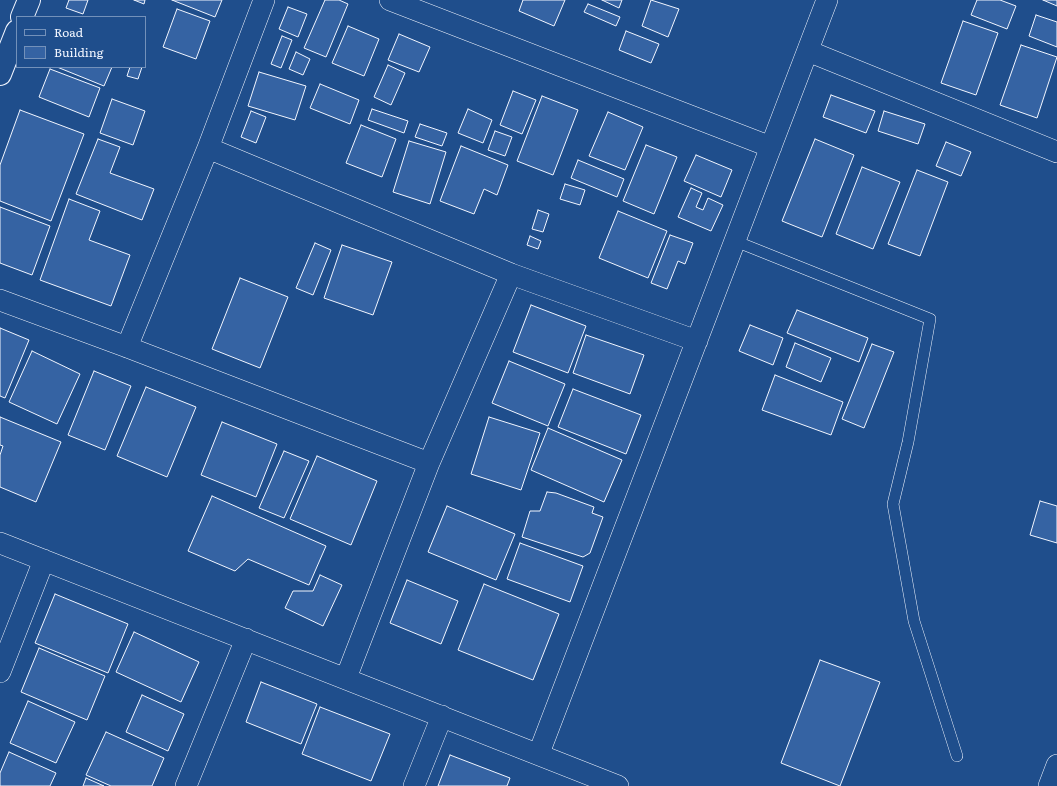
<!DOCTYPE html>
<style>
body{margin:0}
#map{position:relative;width:1057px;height:786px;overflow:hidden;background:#1f4e8c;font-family:Literata,serif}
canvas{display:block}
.legend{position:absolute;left:16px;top:16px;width:130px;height:52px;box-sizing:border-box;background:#1f4e8c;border:1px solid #7391ba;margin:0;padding:5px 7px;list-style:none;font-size:12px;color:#f2f6ff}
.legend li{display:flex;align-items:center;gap:8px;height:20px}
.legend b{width:20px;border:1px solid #7391ba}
</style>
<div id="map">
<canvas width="1057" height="786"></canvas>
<ul class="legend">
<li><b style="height:5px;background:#1f4e8c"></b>Road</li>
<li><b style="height:11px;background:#3563a3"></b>Building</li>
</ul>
</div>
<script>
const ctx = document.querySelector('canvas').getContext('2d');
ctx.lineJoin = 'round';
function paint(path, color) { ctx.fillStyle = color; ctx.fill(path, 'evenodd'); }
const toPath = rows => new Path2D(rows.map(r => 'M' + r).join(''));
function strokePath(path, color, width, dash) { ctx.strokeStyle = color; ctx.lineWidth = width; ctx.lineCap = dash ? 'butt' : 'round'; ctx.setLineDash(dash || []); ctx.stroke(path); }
const building = toPath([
 [69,0,88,0,83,14,66,8,69,0],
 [134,0,145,0,144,4,134,0],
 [172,0,222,0,215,17,172,0],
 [325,0,339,0,348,4,326,57,304,48,325,0],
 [523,0,565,0,554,26,519,11,523,0],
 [602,0,622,0,619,8,602,0],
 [651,0,679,9,668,37,642,26,651,0],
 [977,0,1000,0,1016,6,1007,29,971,15,977,0],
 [1043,0,1057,0,1057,6,1043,0],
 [588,4,620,17,616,26,584,12,588,4],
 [288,7,307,14,298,37,279,29,288,7],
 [177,9,210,21,196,59,163,47,177,9],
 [1036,15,1057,22,1057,47,1029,36,1036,15],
 [963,21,998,33,976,95,941,83,963,21],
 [348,26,379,39,364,76,332,63,348,26],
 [626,31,659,44,651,63,619,50,626,31],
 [399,34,430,47,419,72,388,60,399,34],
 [282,36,292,40,281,68,271,64,282,36],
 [1021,45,1057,57,1037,118,1000,105,1021,45],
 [296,52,310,59,303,75,289,69,296,52],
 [388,65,405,73,391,105,374,97,388,65],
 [57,67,112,67,104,86,57,67],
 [130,67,142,67,138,79,127,76,130,67],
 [50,69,100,88,89,117,39,97,50,69],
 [259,72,306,86,295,120,248,106,259,72],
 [320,84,359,100,350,124,310,108,320,84],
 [513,91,536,100,522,134,500,125,513,91],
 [831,95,875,111,866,133,823,117,831,95],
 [542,96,578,110,553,175,517,161,542,96],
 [112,99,145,111,133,145,100,133,112,99],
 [372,109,408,121,404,133,368,120,372,109],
 [468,109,492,120,483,143,458,133,468,109],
 [20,110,84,134,51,221,0,201,0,165,20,110],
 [251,111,266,117,256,143,241,137,251,111],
 [884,111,925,124,918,144,878,131,884,111],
 [608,112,643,127,625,170,589,156,608,112],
 [420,124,447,133,442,146,415,137,420,124],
 [361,125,396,139,382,177,346,163,361,125],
 [495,131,512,137,505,156,488,150,495,131],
 [98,139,120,147,110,173,154,189,142,220,76,194,98,139],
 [815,139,854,155,822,237,782,221,815,139],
 [409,141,446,152,430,204,393,192,409,141],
 [946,142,971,152,961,176,936,166,946,142],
 [646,145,677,157,654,214,623,201,646,145],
 [461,146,508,165,497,195,484,189,474,214,440,201,461,146],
 [696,155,732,170,721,197,684,181,696,155],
 [578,160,624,179,617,197,571,178,578,160],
 [862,167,900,182,873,249,836,234,862,167],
 [917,170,948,182,920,256,888,244,917,170],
 [565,184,585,190,580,205,560,199,565,184],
 [691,188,702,193,696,207,703,210,708,198,723,205,711,231,678,217,691,188],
 [69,199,100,211,89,240,130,255,111,306,40,280,69,199],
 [0,207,50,226,32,275,0,263,0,207],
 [538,210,549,214,543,232,532,229,538,210],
 [618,211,667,231,648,278,599,258,618,211],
 [670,235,693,243,685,264,678,261,667,289,651,283,670,235],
 [530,236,541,241,538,249,527,245,530,236],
 [315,243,331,250,313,295,296,288,315,243],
 [342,245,392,262,373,315,324,298,342,245],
 [240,278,288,297,260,368,212,349,240,278],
 [531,305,586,326,568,373,513,352,531,305],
 [797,310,868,338,859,362,787,333,797,310],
 [750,325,783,338,773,365,739,351,750,325],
 [0,328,29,340,5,398,0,396,0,328],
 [586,335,644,355,630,394,573,373,586,335],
 [795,343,831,358,821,382,786,367,795,343],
 [872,344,894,352,864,428,842,419,872,344],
 [32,351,80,374,57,424,9,402,32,351],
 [509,361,565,384,548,426,492,403,509,361],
 [94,371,131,386,105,450,68,435,94,371],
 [775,375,843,402,831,435,762,410,775,375],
 [146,387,196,407,167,477,117,456,146,387],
 [573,389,641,415,626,454,558,427,573,389],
 [0,417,61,442,36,502,0,487,0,455,3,446,0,445,0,417],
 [489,417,540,433,521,490,471,474,489,417],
 [222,422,277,444,256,497,201,475,222,422],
 [548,428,622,460,604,502,531,470,548,428],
 [284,451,309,461,284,518,259,508,284,451],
 [317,456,377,481,351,545,290,519,317,456],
 [547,492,556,493,594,507,592,513,603,517,590,553,583,557,522,537,530,511,540,511,547,492],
 [212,496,326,546,309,585,248,559,235,571,188,551,212,496],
 [1040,501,1057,506,1057,543,1030,535,1040,501],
 [447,506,515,534,496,580,428,552,447,506],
 [520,543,583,566,570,602,507,579,520,543],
 [320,575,342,585,323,626,285,608,293,591,313,591,320,575],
 [407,580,458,601,441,644,390,623,407,580],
 [484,584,559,614,533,680,458,650,484,584],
 [55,594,128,624,108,673,35,643,55,594],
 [134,632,199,662,181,702,116,672,134,632],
 [39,648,105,676,87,720,21,692,39,648],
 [820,660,880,682,840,786,781,763,820,660],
 [261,682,317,704,301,744,246,722,261,682],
 [142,695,184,714,168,751,126,732,142,695],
 [28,701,75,722,56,763,10,743,28,701],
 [320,707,390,734,371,781,302,754,320,707],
 [106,732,164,758,152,786,111,786,86,775,106,732],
 [9,752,56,773,50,786,0,786,0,773,9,752],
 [450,755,510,778,507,786,438,786,450,755],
 [86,778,104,786,83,786,86,778]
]);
paint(building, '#3563a3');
strokePath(building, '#f2f6ff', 1);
const lane = toPath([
 [735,241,930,319,908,442,893,504,914,621,957,756]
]);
const street = toPath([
 [390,0,771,147],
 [808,51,1057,152],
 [208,148,511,274,697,341],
 [0,300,127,347,429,463],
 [127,347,208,148,264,0],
 [0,543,618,786],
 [0,672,44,560],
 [346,678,429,463,511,274],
 [539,753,827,0],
 [186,786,246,639],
 [414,786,442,716],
 [1049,786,1057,765]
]);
const secondary = toPath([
 [22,17,29,0],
 [0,74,17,31]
]);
strokePath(lane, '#f2f6ff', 12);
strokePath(street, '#f2f6ff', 22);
strokePath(secondary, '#f2f6ff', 24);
strokePath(lane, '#1f4e8c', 11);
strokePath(street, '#1f4e8c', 21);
strokePath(secondary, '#1f4e8c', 22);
</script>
